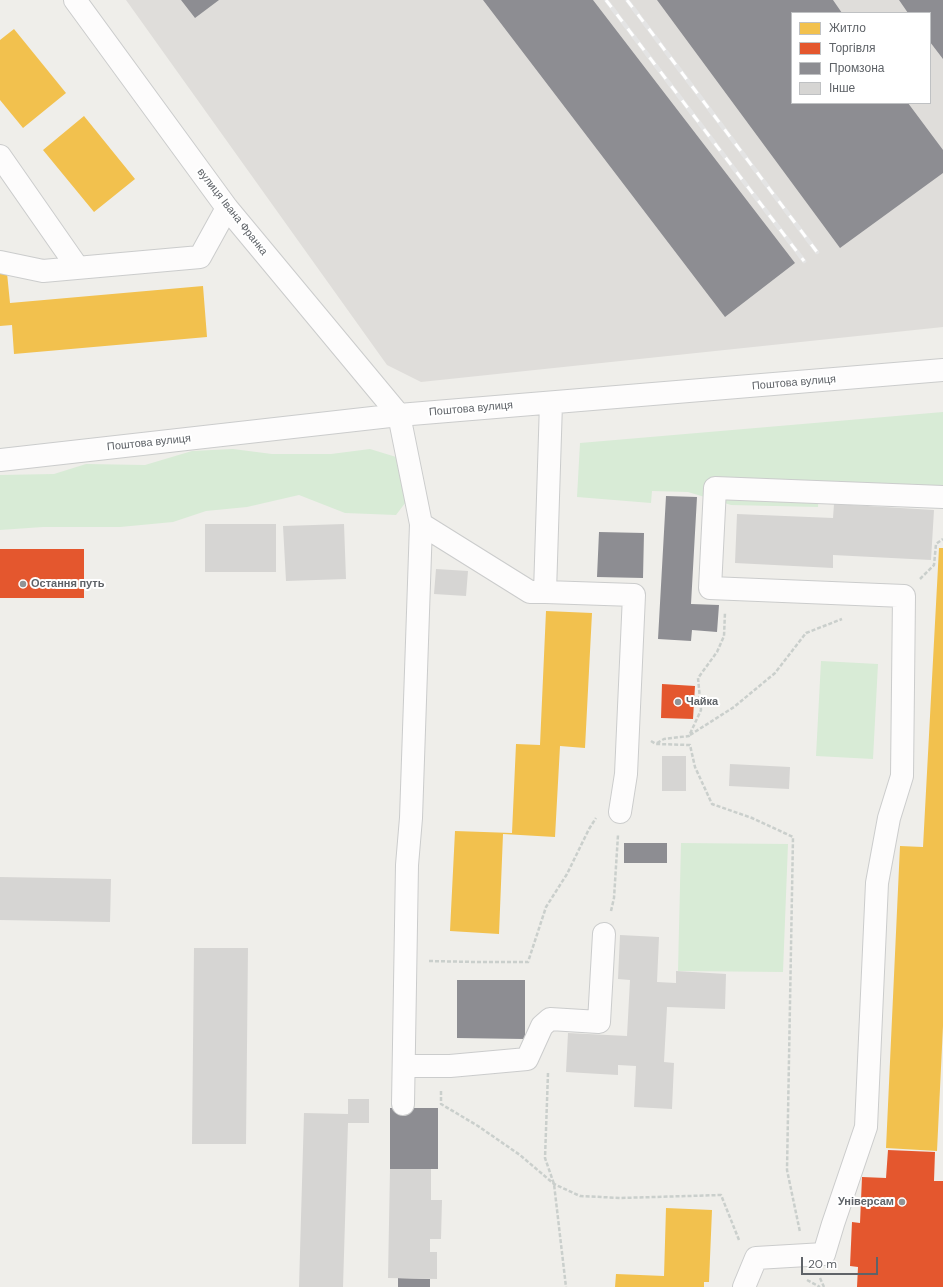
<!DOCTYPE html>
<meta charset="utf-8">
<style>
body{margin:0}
#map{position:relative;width:943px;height:1287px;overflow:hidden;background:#efeeea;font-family:"DM Sans",sans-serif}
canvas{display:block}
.legend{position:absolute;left:791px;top:12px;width:140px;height:92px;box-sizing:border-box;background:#fff;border:1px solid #bfc1c3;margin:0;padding:5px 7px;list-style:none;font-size:12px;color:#5f6368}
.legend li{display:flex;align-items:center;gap:8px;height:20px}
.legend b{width:20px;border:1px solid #bfc1c3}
.scale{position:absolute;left:801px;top:1257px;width:77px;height:18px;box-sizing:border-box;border:2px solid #5f6368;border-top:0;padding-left:5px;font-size:12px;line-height:14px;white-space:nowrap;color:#5f6368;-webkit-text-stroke:3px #fff;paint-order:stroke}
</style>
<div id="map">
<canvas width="943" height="1287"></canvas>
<ul class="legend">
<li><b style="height:11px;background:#f2c14e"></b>Житло</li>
<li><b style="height:11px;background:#e4572e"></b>Торгівля</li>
<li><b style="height:11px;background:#8d8d92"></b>Промзона</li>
<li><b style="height:11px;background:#d6d5d3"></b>Інше</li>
</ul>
<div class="scale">20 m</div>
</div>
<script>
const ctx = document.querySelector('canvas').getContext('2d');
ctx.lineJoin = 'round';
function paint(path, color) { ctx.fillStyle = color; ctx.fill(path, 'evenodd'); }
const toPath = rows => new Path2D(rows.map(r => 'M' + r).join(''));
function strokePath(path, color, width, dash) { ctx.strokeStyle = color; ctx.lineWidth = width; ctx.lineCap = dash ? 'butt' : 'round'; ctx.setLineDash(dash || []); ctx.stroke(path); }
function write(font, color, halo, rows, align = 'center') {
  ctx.font = font + ' "DM Sans",sans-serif'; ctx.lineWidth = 4; ctx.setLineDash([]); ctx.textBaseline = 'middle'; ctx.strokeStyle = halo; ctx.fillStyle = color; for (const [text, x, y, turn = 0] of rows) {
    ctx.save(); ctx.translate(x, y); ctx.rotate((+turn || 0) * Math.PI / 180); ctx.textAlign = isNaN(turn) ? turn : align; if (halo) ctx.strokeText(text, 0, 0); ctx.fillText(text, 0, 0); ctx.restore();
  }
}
paint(toPath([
 [126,0,943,0,943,327,421,382,387,365],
 [792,13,930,13,930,103,792,103]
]), '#dfddda');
paint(toPath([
 [943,412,943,487,819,489,818,507,731,505,688,492,652,491,651,503,577,497,580,443],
 [233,449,272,454,331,454,370,449,406,460,409,498,396,515,345,513,299,495,247,507,206,511,173,522,120,527,43,527,0,530,0,475,54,474,86,464,145,465,192,451],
 [821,661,878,664,873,759,816,756],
 [681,843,788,844,783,972,678,971]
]), '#d8ebd6');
paint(toPath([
 [14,29,66,93,23,128,0,100,0,40],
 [84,116,135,179,94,212,43,150],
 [0,273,7,273,10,303,203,286,207,337,14,354,12,325,0,326],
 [939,548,943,548,943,1026,937,1151,886,1148,900,846,923,847],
 [546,611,592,613,585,748,560,746,555,837,503,834,499,934,450,931,455,831,512,833,516,744,540,745],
 [666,1208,712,1210,709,1282,704,1282,704,1287,615,1287,616,1274,664,1276]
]), '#f2c14e');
paint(toPath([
 [0,549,84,549,84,598,0,598],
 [662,684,695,686,693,719,661,718],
 [888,1150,935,1152,934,1181,943,1181,943,1287,857,1287,858,1267,850,1266,852,1222,860,1223,862,1177,886,1178]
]), '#e4572e');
paint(toPath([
 [181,0,219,0,195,18],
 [483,0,593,0,795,263,725,317],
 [657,0,833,0,842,13,792,13,792,103,908,103,943,150,943,173,840,248],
 [899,0,943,0,943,59,930,42,930,13,908,13],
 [666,496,697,497,691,604,719,605,717,632,692,630,691,641,658,639],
 [599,532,644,533,643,578,597,577],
 [624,843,667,843,667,863,624,863],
 [457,980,525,980,525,1039,457,1038],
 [390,1108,438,1108,438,1169,390,1169],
 [398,1278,430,1279,430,1287,398,1287]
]), '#8d8d92');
paint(toPath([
 [834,504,934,510,931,560,833,555,833,568,735,563,737,514,833,518],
 [205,524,276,524,276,572,205,572],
 [344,524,346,579,286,581,283,526],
 [436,569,468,571,466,596,434,594],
 [662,756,686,756,686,791,662,791],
 [730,764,790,767,789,789,729,786],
 [0,877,111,879,110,922,0,920],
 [620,935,659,937,657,982,676,983,676,971,726,974,725,1009,667,1007,664,1062,674,1063,672,1109,634,1107,636,1066,618,1065,618,1075,566,1072,568,1033,627,1036,630,980,618,979],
 [194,948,248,948,246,1144,192,1144],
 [348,1099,369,1099,369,1123,348,1123,343,1287,299,1287,304,1113,348,1114],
 [390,1169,431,1169,431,1200,442,1200,441,1239,430,1239,430,1252,437,1252,437,1279,388,1278]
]), '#d6d5d3');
const minor = toPath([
 [75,0,227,208,399,415,421,524,411,818,407,865,403,1104],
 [0,156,78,268],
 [0,262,43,271,200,257,227,208],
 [551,403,545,592,634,595,626,774,620,812],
 [0,460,399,415,943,370],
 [421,524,530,592,545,592],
 [404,1066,450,1066,527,1059,542,1026,550,1019,599,1022,604,934],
 [744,1287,756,1258,824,1254,833,1224,866,1127,877,883,889,818,902,776,904,596,710,588,715,488,943,497]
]);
strokePath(minor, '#cbcccc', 24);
strokePath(toPath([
 [920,579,934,565,936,544,943,539],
 [690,735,734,707,775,673,806,633,842,619],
 [651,741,656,744,690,745,695,767,712,804,752,818,793,837,787,1170,800,1232],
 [657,743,664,739,689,736,701,710,698,678,717,652,724,636,725,612],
 [611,911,614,898,618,835],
 [429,961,476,962,528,962,546,907,567,874,589,829,596,818],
 [548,1073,545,1158,554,1184,566,1287],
 [441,1091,441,1104,478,1126,520,1155,554,1184,580,1196,621,1198,721,1195,739,1240],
 [820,1278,824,1287],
 [807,1280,820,1287]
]), '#cacfcc', 2.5, [4, 2]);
strokePath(minor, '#fdfcfc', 22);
const rail = toPath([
 [606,0,804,261],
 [627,0,817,252]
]);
strokePath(rail, '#e4e4e4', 4.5);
strokePath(rail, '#fff', 3, [9]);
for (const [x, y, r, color] of [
 [23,584,4,"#919496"],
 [678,702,4,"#919496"],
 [902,1202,4,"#919496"]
]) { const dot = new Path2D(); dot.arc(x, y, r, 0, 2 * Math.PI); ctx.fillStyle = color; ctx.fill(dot); strokePath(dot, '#fff', 1.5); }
write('11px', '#5f6368', '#fff', [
 ["вулиця Івана Франка",232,212,52],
 ["Поштова вулиця",794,383,-5],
 ["Поштова вулиця",471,409,-5],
 ["Поштова вулиця",149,443,-6]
]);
write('bold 11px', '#5f6368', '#fff', [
 ["Остання путь",31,584],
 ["Чайка",686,702],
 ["Універсам",894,1202,"right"]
], 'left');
</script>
